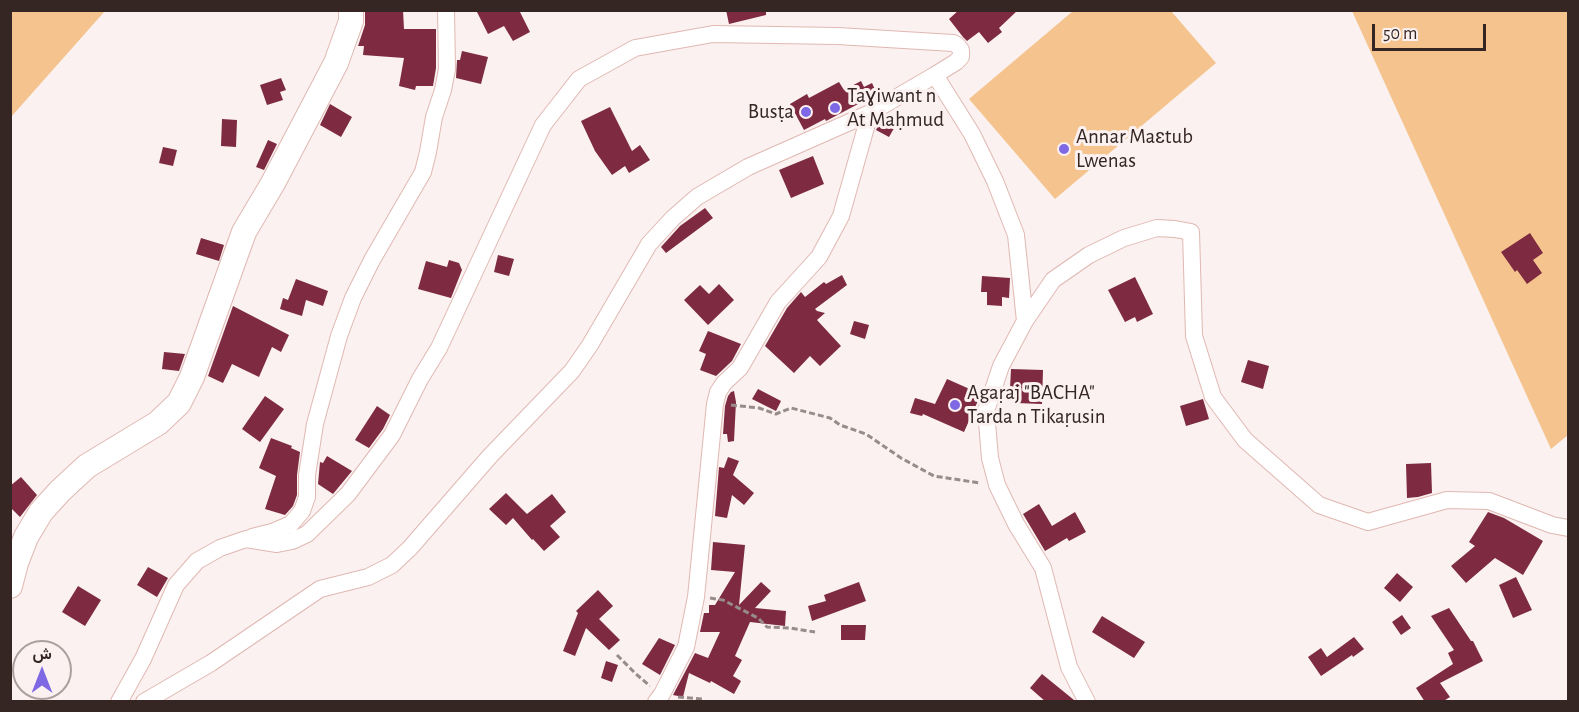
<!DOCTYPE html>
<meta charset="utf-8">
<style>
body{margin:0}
#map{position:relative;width:1579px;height:712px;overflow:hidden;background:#faf1f0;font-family:"Alegreya Sans",Vazirmatn,sans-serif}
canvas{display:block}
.frame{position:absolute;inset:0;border:12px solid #352624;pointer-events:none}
.north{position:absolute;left:12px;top:640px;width:60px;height:60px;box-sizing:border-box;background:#faf1f0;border:2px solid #aba09e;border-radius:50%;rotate:0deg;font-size:16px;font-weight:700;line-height:24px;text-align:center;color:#352624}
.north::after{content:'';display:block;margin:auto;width:21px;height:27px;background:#7e68e3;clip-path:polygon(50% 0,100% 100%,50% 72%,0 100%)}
.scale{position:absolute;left:1372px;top:24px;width:114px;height:27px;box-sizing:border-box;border:3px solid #352624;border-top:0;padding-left:8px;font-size:18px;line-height:21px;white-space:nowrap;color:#352624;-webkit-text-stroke:4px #faf1f0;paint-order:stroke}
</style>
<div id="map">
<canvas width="1579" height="712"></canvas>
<div class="frame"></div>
<div class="north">ش</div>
<div class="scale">50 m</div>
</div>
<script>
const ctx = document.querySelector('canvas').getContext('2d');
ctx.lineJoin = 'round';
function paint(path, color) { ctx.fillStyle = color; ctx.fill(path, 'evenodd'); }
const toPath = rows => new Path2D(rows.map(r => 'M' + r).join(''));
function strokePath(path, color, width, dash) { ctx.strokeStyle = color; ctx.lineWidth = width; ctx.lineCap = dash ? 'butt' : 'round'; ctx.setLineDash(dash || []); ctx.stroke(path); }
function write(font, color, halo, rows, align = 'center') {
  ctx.font = font + ' "Alegreya Sans",sans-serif'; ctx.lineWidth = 6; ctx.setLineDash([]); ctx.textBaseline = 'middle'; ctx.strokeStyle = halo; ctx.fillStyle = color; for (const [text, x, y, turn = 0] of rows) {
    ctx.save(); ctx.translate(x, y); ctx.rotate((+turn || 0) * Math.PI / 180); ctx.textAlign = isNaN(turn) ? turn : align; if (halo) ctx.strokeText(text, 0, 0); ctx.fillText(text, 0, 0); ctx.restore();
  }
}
paint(toPath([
 [11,10,105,11,11,117,10,11],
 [1073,11,1171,11,1216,63,1055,199,969,99],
 [1352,11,1568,11,1568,435,1551,449]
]), '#f5c48e');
paint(toPath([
 [365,10,403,10,404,29,436,29,436,68,433,86,416,86,415,90,399,86,404,58,363,55,364,46,358,46,365,25],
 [476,10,519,10,530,32,513,41,504,26,488,34],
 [726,10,766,10,766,15,729,24],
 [959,10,1018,10,999,28,1002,32,988,43,979,32,967,41,963,37,949,19],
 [462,51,488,57,481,84,456,78,457,60,460,60],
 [281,78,286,90,280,92,283,100,267,105,260,85],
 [861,81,864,87,872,83,877,94,828,120,826,121,825,119,804,130,790,104,807,94,809,98,839,82,844,90],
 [330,104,352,117,341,137,320,125],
 [610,107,632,151,640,145,650,160,629,173,625,166,612,175,595,151,581,121],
 [885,117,897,123,889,137,876,130,882,118],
 [222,119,237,120,236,147,221,146],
 [268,140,277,144,264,170,256,167],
 [163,147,177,150,173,166,159,163],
 [813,156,824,184,791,198,779,170],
 [705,208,713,218,666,253,661,247,680,226],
 [1530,233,1543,253,1533,260,1542,273,1527,284,1517,270,1515,272,1501,252],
 [201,238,224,245,219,261,196,254],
 [498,255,514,259,509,276,494,272],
 [449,260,459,263,462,270,451,298,418,289,426,261,447,267],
 [842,275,847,285,815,309,817,311,825,313,817,320,841,346,820,366,810,356,794,373,765,346,787,308,801,292,805,297,824,282,826,284],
 [982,276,1010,278,1009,298,1002,297,1002,306,987,305,987,292,981,292],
 [1135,277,1153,314,1137,322,1135,317,1125,322,1108,290],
 [296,279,328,291,323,306,306,300,302,316,280,309,283,298,288,300],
 [719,284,734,300,708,325,684,300,700,285,709,294],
 [233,306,289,335,281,352,272,347,259,377,232,364,223,383,208,376],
 [854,321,869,325,865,339,850,334],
 [708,331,741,344,732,361,716,376,700,370,706,354,699,351],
 [164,352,185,354,179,371,162,369],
 [1248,360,1269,366,1263,389,1241,382],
 [1011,369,1043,370,1042,404,1016,403,1016,389,1010,389],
 [947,379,981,394,964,432,923,414,922,416,910,413,915,398,935,404],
 [758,389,781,401,776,411,752,399],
 [734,391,736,402,734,441,728,442,727,434,723,434,725,406,728,396,731,392],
 [265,396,284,409,260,442,242,429],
 [1203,399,1209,419,1186,426,1180,406],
 [377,406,390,415,383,429,369,448,355,440],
 [271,438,292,446,291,448,300,452,297,475,297,495,293,506,285,515,265,509,276,476,259,468],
 [327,456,352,471,333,494,318,484,320,462,323,463],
 [728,457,739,461,733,475,754,493,744,505,732,495,727,518,715,516,719,467,724,468],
 [1431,463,1432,493,1418,497,1407,498,1406,464],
 [21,477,37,495,20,517,10,507,10,486],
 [506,493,527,514,552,494,566,512,550,526,560,537,544,551,533,539,532,540,513,518,506,525,489,509],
 [1039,504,1052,526,1075,512,1086,532,1069,541,1067,538,1045,551,1023,514],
 [1488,512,1504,518,1543,541,1523,575,1495,558,1466,583,1451,566,1475,546,1469,542],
 [713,542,745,545,739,605,761,582,771,591,755,608,786,611,785,626,750,622,735,656,742,660,733,676,741,681,734,694,711,681,710,683,689,673,683,697,673,695,695,653,708,658,720,632,700,632,704,613,709,613,709,605,715,605,735,572,711,570],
 [148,567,168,578,157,597,137,585],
 [1397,573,1413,587,1400,602,1384,588],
 [1516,577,1532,610,1513,618,1499,585],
 [859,582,866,601,812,621,808,606,826,601,824,595],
 [78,586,101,600,85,626,62,612],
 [598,590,613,606,599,619,620,640,609,650,586,628,575,656,563,651,578,613,576,611],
 [1449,608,1471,641,1473,641,1483,661,1440,683,1450,697,1442,702,1425,702,1416,688,1453,664,1448,653,1454,650,1431,616],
 [1402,615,1411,628,1401,635,1392,622],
 [1102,616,1145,642,1134,658,1092,632],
 [841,625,866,625,865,640,841,640],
 [1354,637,1364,649,1353,657,1352,655,1321,676,1308,657,1321,648,1327,657],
 [659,638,675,645,660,675,642,664],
 [606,661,618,665,612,682,601,678],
 [1042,674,1074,700,1075,702,1046,702,1030,688]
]), '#7e2a40');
const street = toPath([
 [935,75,972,134,995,181,1016,235,1025,321,1001,366,986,411,990,458,997,485,1016,524,1043,568,1069,667,1087,702],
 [1025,321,1053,280,1089,255,1124,238,1157,228,1175,229,1191,232,1194,336,1213,397,1245,440,1319,505,1368,522,1447,500,1489,501,1552,525,1568,528],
 [252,537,272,532,291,524,302,511,307,497,307,475,315,424,339,336,353,298,372,260,423,172,428,152,434,117,443,90,447,69,446,10],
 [119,702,143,659,176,585,197,561,220,548,246,539,277,544,292,541,307,534,348,494,392,435,420,379,439,348,543,125,579,79,635,48,713,34,838,36,953,43,957,45,961,50,961,57,956,62,935,75,870,113,748,167,697,197,673,218,649,244,590,345,572,371,490,456,410,548,392,565,368,577,320,589,211,663,144,702],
 [656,702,662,694,686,647,696,597,715,404,718,392,724,383,740,368,778,302,819,257,841,216,870,113]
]);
const secondary = toPath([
 [10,586,16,563,26,537,41,512,60,491,87,466,158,423,179,403,192,377,244,232,273,183,336,63,351,21,351,10]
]);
strokePath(street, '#e0b8b2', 18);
strokePath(secondary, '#e0b8b2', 26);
strokePath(toPath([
 [731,405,759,408,776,414,791,408,830,418,840,425,866,434,901,458,934,476,980,483],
 [710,598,723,600,758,618,767,627,790,628,815,632],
 [617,655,636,674,650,686],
 [678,697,702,699,705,702]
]), '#988c8a', 3, [6, 3]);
strokePath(street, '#fff', 16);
strokePath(secondary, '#fff', 24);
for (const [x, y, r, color] of [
 [835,108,6,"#7e68e3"],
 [806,112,6,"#7e68e3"],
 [1064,149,6,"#7e68e3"],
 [955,405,6,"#7e68e3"]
]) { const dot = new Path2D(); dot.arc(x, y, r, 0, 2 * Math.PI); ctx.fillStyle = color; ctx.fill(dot); strokePath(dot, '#faf1f0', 2); }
write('21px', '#352624', '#faf1f0', [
 ["Taɣiwant n",847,96],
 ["At Maḥmud",847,120],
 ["Busṭa",794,112,"right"],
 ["Annar Maɛtub",1076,137],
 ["Lwenas",1076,161],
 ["Agaṛaj \"BACHA\"",967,393],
 ["Tarda n Tikaṛusin",967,417]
], 'left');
</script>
